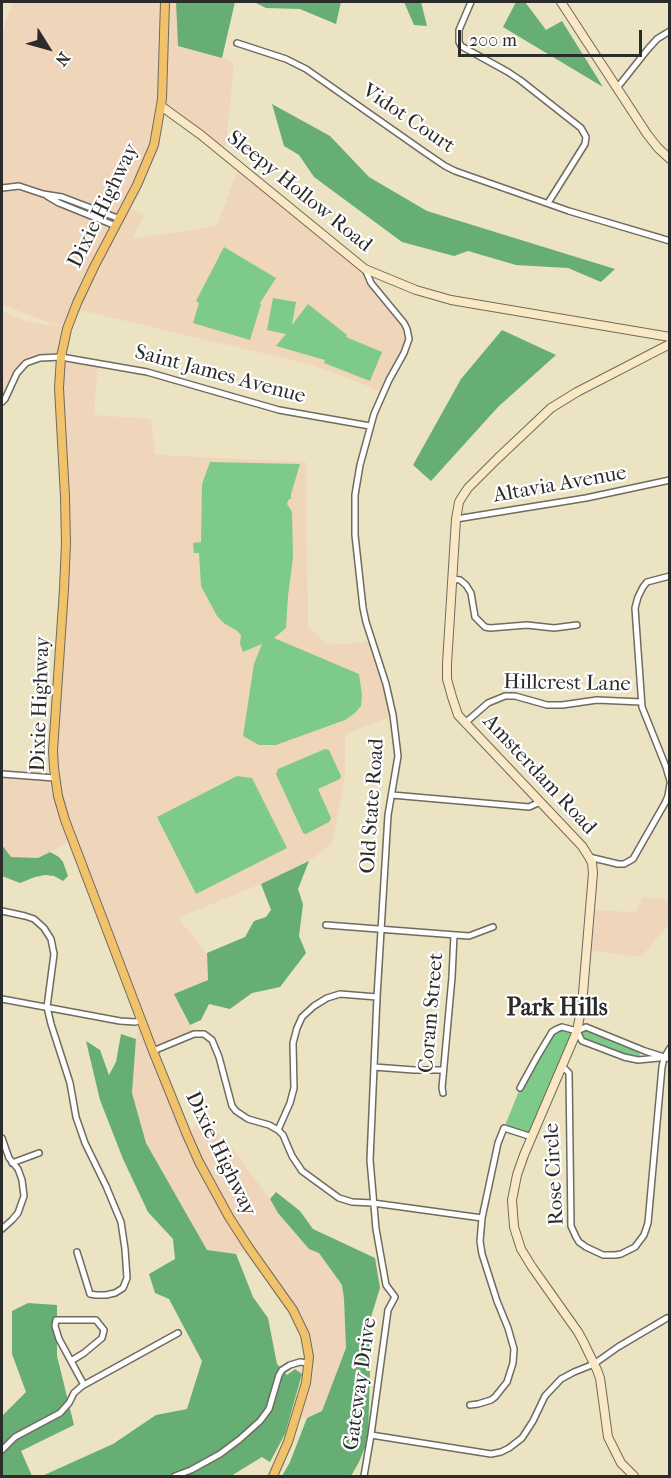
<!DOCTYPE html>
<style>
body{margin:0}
#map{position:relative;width:671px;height:1478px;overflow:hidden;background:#ebe3c2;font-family:"IM FELL French Canon",serif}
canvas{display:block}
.frame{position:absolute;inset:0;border:3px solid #2b2b2b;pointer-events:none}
.north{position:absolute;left:18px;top:18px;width:60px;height:60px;-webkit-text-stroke:4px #fff;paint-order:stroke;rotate:127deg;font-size:16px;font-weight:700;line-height:24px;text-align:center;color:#2b2b2b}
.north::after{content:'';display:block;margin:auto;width:21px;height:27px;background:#2b2b2b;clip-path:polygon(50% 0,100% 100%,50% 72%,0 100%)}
.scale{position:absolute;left:458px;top:30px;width:184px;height:27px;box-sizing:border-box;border:3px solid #2b2b2b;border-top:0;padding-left:8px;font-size:18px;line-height:21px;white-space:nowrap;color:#2b2b2b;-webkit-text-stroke:4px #fff;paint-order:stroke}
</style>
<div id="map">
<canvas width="671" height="1478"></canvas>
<div class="frame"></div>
<div class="north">N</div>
<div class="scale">200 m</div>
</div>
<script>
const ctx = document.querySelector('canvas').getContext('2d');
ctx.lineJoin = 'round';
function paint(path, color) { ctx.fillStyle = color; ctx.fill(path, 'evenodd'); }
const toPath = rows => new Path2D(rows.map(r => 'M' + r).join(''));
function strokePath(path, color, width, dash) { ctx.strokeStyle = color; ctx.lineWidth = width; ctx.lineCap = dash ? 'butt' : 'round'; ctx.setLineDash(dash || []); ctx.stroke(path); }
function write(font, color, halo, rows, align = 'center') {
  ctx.font = font + ' "IM FELL French Canon",serif'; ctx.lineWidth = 4.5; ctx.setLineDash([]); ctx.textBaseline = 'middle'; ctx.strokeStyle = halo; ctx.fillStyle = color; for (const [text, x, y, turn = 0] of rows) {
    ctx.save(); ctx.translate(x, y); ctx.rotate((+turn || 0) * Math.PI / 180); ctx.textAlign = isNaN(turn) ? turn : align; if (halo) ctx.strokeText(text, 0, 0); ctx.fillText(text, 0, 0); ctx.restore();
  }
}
paint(toPath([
 [13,2,86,2,88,3,112,2,176,2,178,45,222,58,234,63,226,146,221,151,161,107,154,142,127,207,144,215,132,239,217,226,239,166,365,269,367,276,404,323,409,339,384,392,309,364,75,309,61,356,98,363,94,415,151,419,155,454,177,456,306,462,308,627,328,645,369,642,383,685,390,717,345,734,345,776,332,844,309,861,261,884,178,918,207,953,208,980,174,995,194,1034,154,1052,187,1134,204,1120,232,1148,270,1199,278,1213,309,1249,319,1253,342,1285,344,1299,346,1348,322,1411,307,1418,296,1419,306,1383,305,1335,249,1248,236,1254,207,1250,146,1143,132,1093,136,1039,141,1020,72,840,39,858,11,857,2,845,2,774,54,778,64,589,61,357,25,363,2,402,2,311,28,322,62,327,2,305,2,33],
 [643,897,669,900,669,924,641,957,586,950,590,910,635,912]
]), '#efd6bb');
paint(toPath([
 [224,247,276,278,260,303,261,304,250,340,193,323,199,303,196,301],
 [273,298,296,302,292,325,308,304,347,335,346,337,382,352,370,381,324,363,325,360,276,346,286,334,267,330],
 [210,462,300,464,291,494,291,499,289,499,287,504,292,512,293,558,288,596,286,628,274,638,359,674,362,695,361,706,355,713,345,720,276,745,259,745,243,736,254,664,262,644,243,652,240,644,241,635,236,630,225,624,217,616,201,586,199,553,194,553,193,543,201,542,202,484],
 [325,749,329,750,341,776,340,779,318,789,331,818,329,822,306,834,303,833,276,774,278,769],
 [237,776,252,778,287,848,196,894,157,817],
 [557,1029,577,1031,532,1137,504,1128,521,1086],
 [584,1030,639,1052,640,1055,639,1057,629,1056,585,1040,581,1035]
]), '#7eca88');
paint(toPath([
 [176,2,235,2,222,58,178,46],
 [254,2,341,2,336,24,300,9,266,8],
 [404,2,421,2,427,26,414,25],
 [516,2,525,2,546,30,562,21,603,87,503,27],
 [272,104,330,136,369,177,427,211,615,269,601,282,568,268,516,265,468,251,454,256,402,242,314,177,299,155,284,146],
 [502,330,556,355,498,407,431,481,413,465,461,379],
 [2,845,11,857,38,858,50,852,59,857,63,862,68,876,63,881,54,876,45,875,35,877,20,883,2,876],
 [309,861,298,889,303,904,299,936,306,953,280,987,252,993,230,1009,209,1004,201,1020,190,1025,174,994,208,980,207,953,245,937,254,921,266,917,271,910,261,884],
 [121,1034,136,1039,132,1093,146,1143,207,1250,236,1254,253,1297,268,1318,277,1364,287,1375,295,1369,302,1374,285,1434,270,1462,262,1457,231,1476,42,1476,113,1444,156,1415,187,1409,202,1361,169,1299,155,1293,149,1274,175,1259,173,1239,148,1212,123,1159,100,1100,86,1041,100,1050,109,1075,116,1062],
 [276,1192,300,1211,313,1229,375,1258,380,1288,367,1330,371,1332,368,1440,359,1462,351,1476,282,1476,290,1462,307,1418,322,1411,346,1348,344,1299,342,1285,319,1253,309,1249,278,1213,270,1199],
 [28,1303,57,1305,57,1356,74,1425,21,1451,32,1476,2,1476,2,1416,26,1392,12,1354,12,1311]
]), '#66ae74');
const street = toPath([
 [471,2,459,30,459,42,461,46,508,72,520,80,581,128,586,137,585,144,548,203],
 [237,43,286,59,306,69,423,151,445,166,455,171,569,211,670,241],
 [617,88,648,49,657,39,670,31],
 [2,188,19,186,43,194,62,197,120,219],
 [47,196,59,203,116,226],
 [2,402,5,399,17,373,26,363,40,358,61,357,147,372,279,410,370,426],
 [456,519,586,498,670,480],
 [670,576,647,582,643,587,638,597,635,608,642,707,666,767,670,781],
 [452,579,460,580,466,585,471,593,475,617,485,627,490,628,527,625,554,628,577,625],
 [465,723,488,703,505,696,515,696,547,705,562,705,597,700,641,702],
 [2,774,55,778],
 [392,795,529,807,540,802],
 [589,857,618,864,624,864,633,859,665,803,668,796,670,784],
 [2,911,25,916,34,919,44,928,51,939,54,954,47,1007,51,1024,70,1083,76,1117,85,1143,106,1186,121,1222,125,1249,127,1278,123,1288,115,1293,106,1295,96,1295,90,1294,77,1252],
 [326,925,469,936,493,927],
 [2,999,120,1021,135,1022,142,1020],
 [577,1031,586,1027,645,1051,670,1059],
 [577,1031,582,1041,624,1057,638,1060,659,1058],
 [153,1051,194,1034,204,1034,212,1040,219,1057,232,1106,236,1111,248,1119,269,1125,278,1130,283,1135,292,1156,302,1171,339,1198,352,1202,373,1203,482,1218],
 [562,1066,569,1073,571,1226,576,1237,579,1242,586,1247,603,1255,615,1255,621,1254,635,1247,644,1235,648,1223,662,1067,664,1058,670,1048],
 [374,1067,414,1070,443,1070],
 [520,1088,537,1057,552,1032,557,1029,562,1027,577,1031],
 [443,1093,442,1088,452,977,454,935],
 [278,1130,290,1103,294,1088,293,1043,297,1028,302,1017,314,1006,327,998,340,994,377,997],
 [2,1138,9,1158,18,1169,22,1180,24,1196,18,1213,12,1220,2,1229],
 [12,1163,39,1153],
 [71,1361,84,1353,102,1338,104,1330,96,1320,56,1320,55,1326,59,1339,84,1385],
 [470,1405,478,1404,491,1400,495,1397,507,1382,513,1363,514,1349,508,1328,497,1301,482,1254,480,1241,482,1218,498,1143,504,1128,532,1137],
 [371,1435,491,1454,501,1452,509,1448,522,1438,533,1421,545,1396,561,1379,574,1372,594,1364,618,1347,667,1318],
 [2,1450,15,1437,60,1413,69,1403,74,1393,82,1386,178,1333],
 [175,1476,191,1470,220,1454,240,1439,260,1421,269,1409,279,1375,282,1370,290,1365,300,1362,309,1363],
 [364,1476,371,1435,388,1310,395,1297,386,1285,376,1229,370,1160,377,997,388,815,398,756,393,715,386,684,366,622,363,608,355,535,355,495,360,465,374,414,389,380,404,353,409,339,407,329,404,323,371,283,365,269]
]);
const secondary = toPath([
 [561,2,647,134,658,148,670,159],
 [161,106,201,135,365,269,416,290,451,300,670,337],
 [634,1476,621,1463,608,1437,600,1378,597,1370,583,1341,578,1332,532,1267,521,1249,514,1227,512,1200,517,1175,524,1155,577,1031,582,1005,593,873,592,863,589,857,582,846,458,715,452,697,447,679,447,664,456,519,459,502,462,497,468,488,498,458,551,408,577,392,670,344]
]);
const primary = toPath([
 [165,2,162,99,154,145,137,185,94,267,77,303,67,329,61,357,59,388,65,497,66,543,64,589,53,751,54,768,58,796,65,820,153,1051,187,1135,199,1162,229,1217,249,1248,293,1310,305,1335,309,1357,306,1383,288,1442,273,1476]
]);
strokePath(street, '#6e6b60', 8);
strokePath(secondary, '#6e6b60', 10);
strokePath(primary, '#6e6b60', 10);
strokePath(street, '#fff', 5);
strokePath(secondary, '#fae7c3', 8);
strokePath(primary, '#f2c26a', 8);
write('21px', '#2b2b2b', '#fff', [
 ["Vidot Court",408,119,34],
 ["Sleepy Hollow Road",299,192,39],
 ["Dixie Highway",104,206,-64],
 ["Saint James Avenue",220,375,15],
 ["Altavia Avenue",560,485,-10],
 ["Hillcrest Lane",567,684,1],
 ["Dixie Highway",41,704,-88],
 ["Amsterdam Road",539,775,47],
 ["Old State Road",373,806,-86],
 ["Coram Street",432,1013,-85],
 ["Dixie Highway",220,1154,64],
 ["Rose Circle",555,1174,-93],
 ["Gateway Drive",361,1384,-82]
]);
write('bold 24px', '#2b2b2b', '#fff', [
 ["Park Hills",557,1009]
]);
</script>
